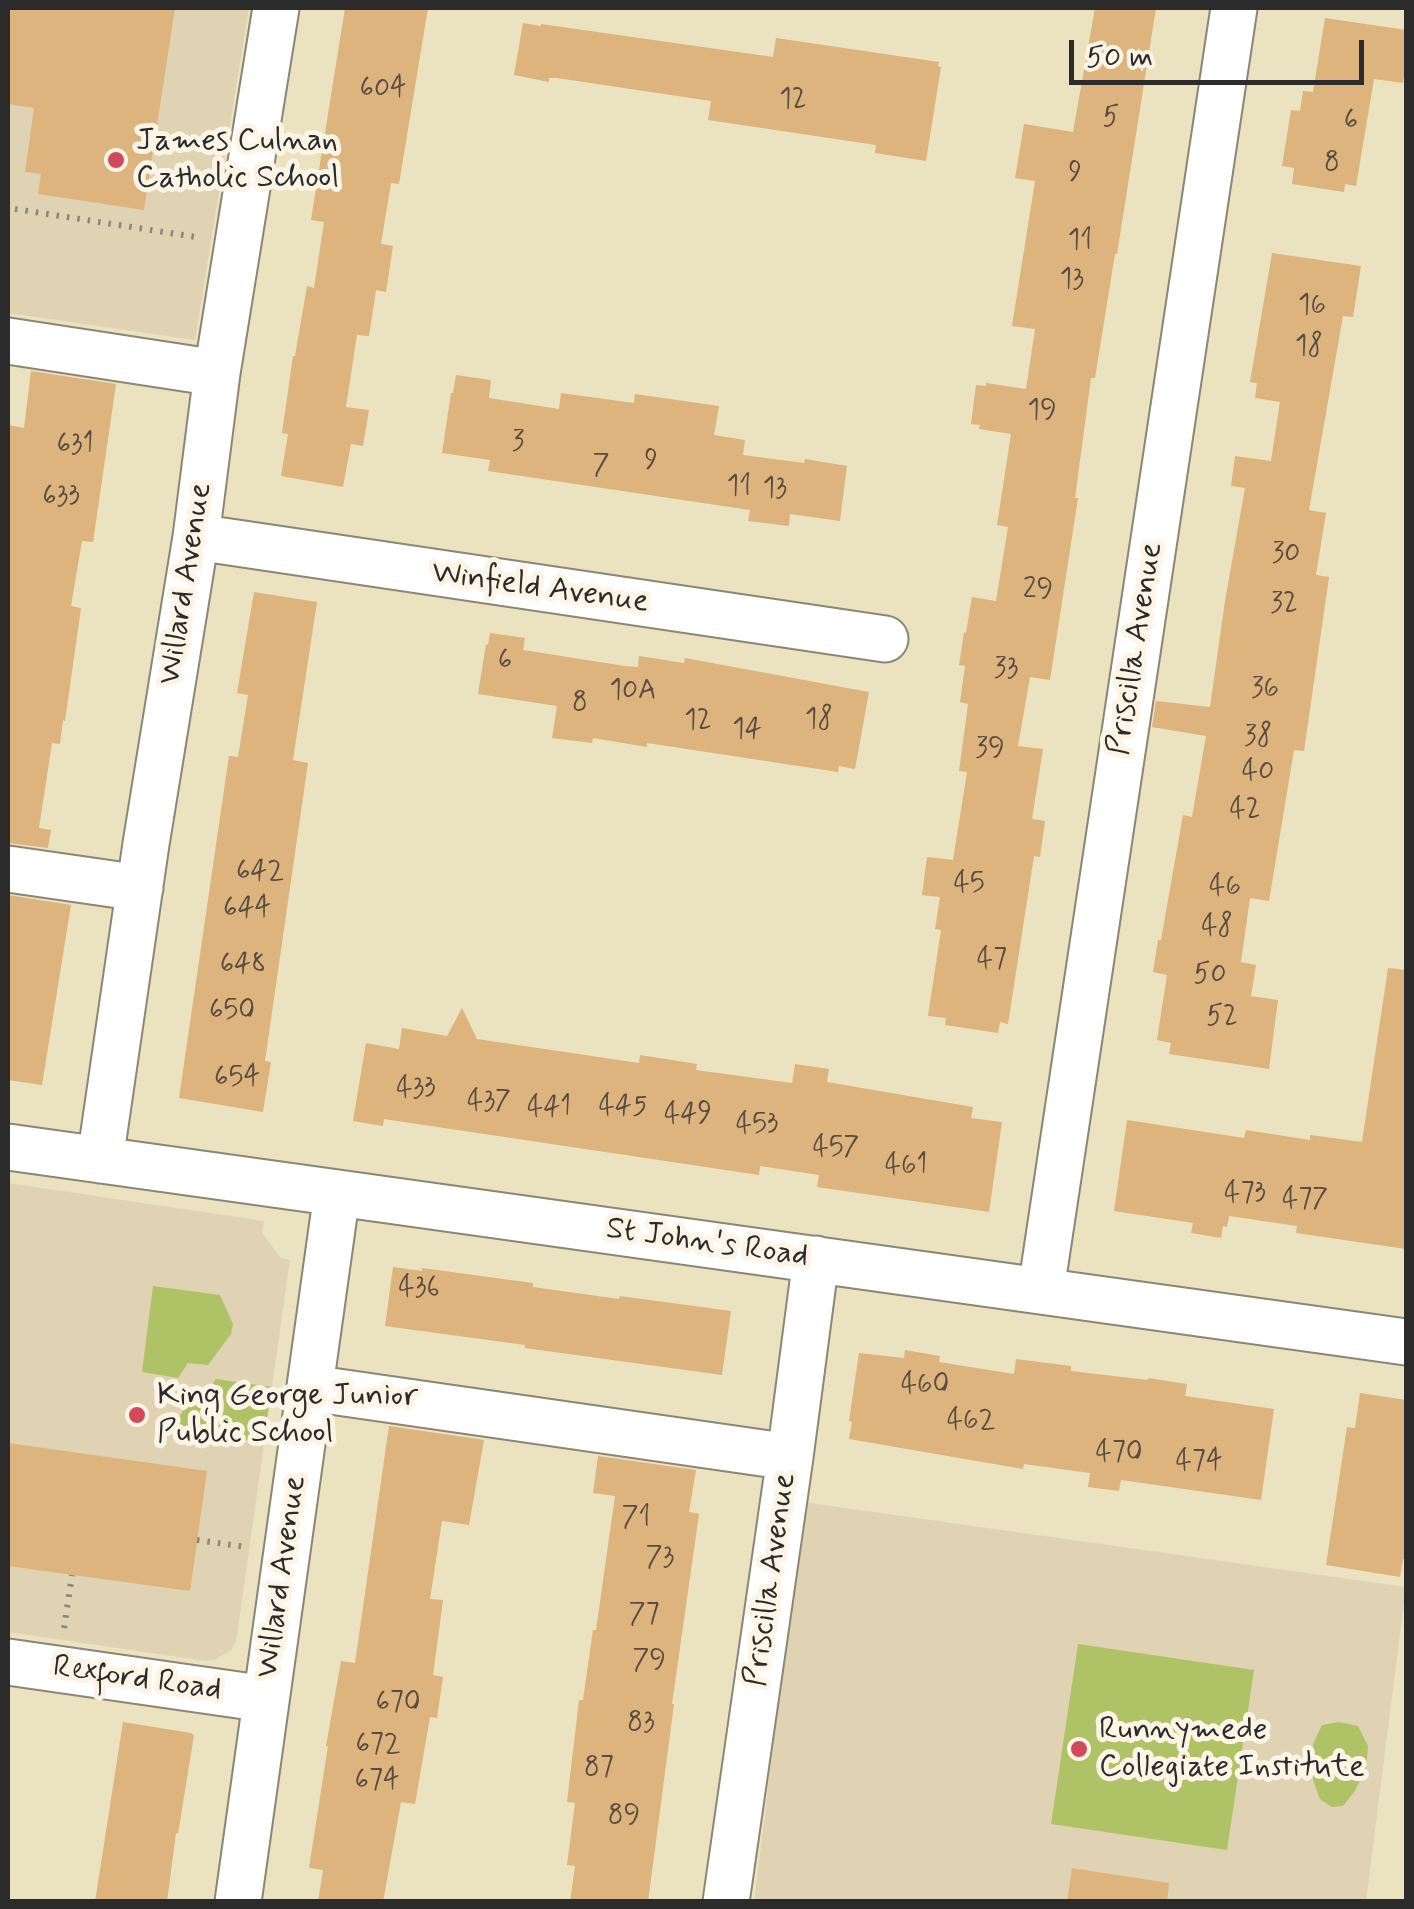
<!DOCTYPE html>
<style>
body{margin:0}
#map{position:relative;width:1414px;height:1909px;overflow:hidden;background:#ebe2c0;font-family:Mynerve,sans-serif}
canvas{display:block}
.frame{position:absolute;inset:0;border:10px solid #2b2b2b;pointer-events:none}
.scale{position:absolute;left:1069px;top:40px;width:295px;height:45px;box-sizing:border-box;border:5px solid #2b2b2b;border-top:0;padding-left:12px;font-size:30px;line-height:35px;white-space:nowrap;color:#2b2b2b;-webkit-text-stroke:8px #fcf5e5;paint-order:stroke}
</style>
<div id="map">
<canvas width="1414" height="1909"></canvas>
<div class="frame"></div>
<div class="scale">50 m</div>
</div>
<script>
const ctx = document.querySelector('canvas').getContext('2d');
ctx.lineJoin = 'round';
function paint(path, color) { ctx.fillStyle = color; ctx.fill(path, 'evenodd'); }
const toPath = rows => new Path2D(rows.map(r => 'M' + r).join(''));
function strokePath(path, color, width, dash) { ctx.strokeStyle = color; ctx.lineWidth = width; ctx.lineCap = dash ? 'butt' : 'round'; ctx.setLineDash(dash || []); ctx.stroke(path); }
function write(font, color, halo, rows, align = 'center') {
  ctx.font = font + ' Mynerve,sans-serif'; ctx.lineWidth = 10; ctx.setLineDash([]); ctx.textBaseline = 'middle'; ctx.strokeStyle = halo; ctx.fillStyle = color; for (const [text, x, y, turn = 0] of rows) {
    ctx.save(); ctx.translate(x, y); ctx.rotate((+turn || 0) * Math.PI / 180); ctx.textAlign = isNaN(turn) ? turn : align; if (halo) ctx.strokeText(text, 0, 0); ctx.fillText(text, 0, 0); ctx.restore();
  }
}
paint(toPath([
 [8,8,249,8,195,340,8,313],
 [8,1183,264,1221,262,1233,281,1258,290,1260,236,1642,231,1650,216,1659,206,1661,8,1632],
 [803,1502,1406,1587,1366,1901,754,1902]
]), '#dfd3b4');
paint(toPath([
 [153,1286,220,1295,233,1324,231,1334,208,1365,188,1363,178,1378,142,1372],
 [216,1379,272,1387,263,1443,221,1437,219,1442,175,1437,178,1418,191,1400,201,1401],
 [1078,1644,1254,1670,1227,1850,1051,1824],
 [1339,1722,1358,1726,1368,1746,1366,1770,1354,1792,1343,1806,1332,1807,1320,1799,1313,1780,1313,1744,1322,1725]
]), '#b0c266');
paint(toPath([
 [8,8,175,8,144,210,38,194,41,174,25,172,34,108,8,104],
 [345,8,428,8,399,184,391,183,381,244,393,246,386,292,376,290,369,336,357,335,346,407,369,410,363,446,351,444,343,487,281,476,288,434,282,433,293,356,295,356,307,286,314,288,324,222,311,220],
 [1095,8,1156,8,1117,254,1115,254,1095,378,1091,378,1075,498,1078,498,1050,680,1030,677,1018,746,1043,749,1032,819,1045,821,1040,857,1034,856,1008,1024,1000,1022,998,1033,945,1025,946,1018,928,1016,941,930,935,929,940,897,922,895,927,857,953,860,967,772,959,771,968,704,960,702,965,666,959,665,964,632,966,633,972,597,996,601,1008,527,997,525,1011,434,979,429,980,425,971,424,976,385,986,386,986,383,1026,389,1035,329,1012,326,1035,181,1015,178,1024,124,1073,132],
 [1325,18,1406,30,1406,63,1403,83,1374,79,1356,186,1345,184,1344,192,1292,184,1294,168,1282,166,1291,110,1300,111,1303,91,1313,92],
 [523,23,541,26,541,24,773,57,776,38,939,62,938,66,941,67,926,161,875,153,876,145,708,120,711,101,557,78,549,78,549,82,514,75],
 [1272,253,1361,266,1353,317,1343,316,1309,510,1326,513,1316,575,1329,577,1304,751,1294,750,1269,901,1250,898,1241,962,1256,965,1251,996,1278,1000,1269,1069,1169,1054,1171,1043,1157,1040,1167,975,1153,972,1158,940,1161,940,1183,815,1192,817,1206,736,1152,727,1156,701,1210,707,1225,601,1245,488,1231,486,1235,456,1271,461,1280,402,1255,398,1257,383,1250,382],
 [31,371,116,384,93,542,82,541,71,606,81,608,65,721,63,720,60,744,52,743,39,828,51,830,48,848,8,843,8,425,24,428],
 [456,375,491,380,489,398,559,409,561,393,634,403,635,394,719,406,714,435,745,440,743,455,804,463,805,459,847,466,840,521,790,514,789,526,748,521,750,510,488,471,490,460,442,453,451,393,453,393],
 [254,592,317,602,293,760,308,763,265,1061,271,1062,263,1112,179,1098,229,756,238,757,248,695,237,693],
 [490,633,525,638,523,650,625,666,638,667,639,656,684,663,685,658,869,692,855,769,839,766,838,772,647,743,647,747,593,738,592,743,552,738,557,706,478,694,486,644,488,645],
 [8,895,71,905,42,1085,8,1080],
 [1388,968,1406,970,1406,1249,1296,1233,1297,1226,1229,1216,1227,1227,1223,1226,1221,1238,1191,1233,1193,1223,1114,1211,1127,1120,1244,1138,1246,1130,1310,1140,1310,1135,1362,1142],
 [462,1008,477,1039,639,1063,640,1055,697,1064,696,1070,792,1083,795,1064,829,1069,827,1082,973,1107,971,1118,1002,1122,989,1212,817,1187,819,1175,760,1166,759,1175,384,1119,383,1126,353,1121,366,1043,399,1049,402,1028,447,1036],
 [393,1267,422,1271,422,1268,533,1283,533,1287,619,1299,620,1296,731,1311,722,1375,525,1348,525,1345,385,1326],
 [905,1350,940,1356,939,1362,1014,1374,1016,1359,1071,1366,1071,1371,1148,1380,1148,1378,1187,1384,1185,1396,1274,1409,1261,1500,1121,1480,1119,1491,1088,1487,1090,1473,1024,1464,1023,1469,849,1439,852,1422,849,1421,859,1353,904,1358],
 [1360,1393,1406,1400,1406,1559,1403,1559,1400,1577,1326,1565,1347,1427,1355,1428],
 [389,1426,484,1440,469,1525,442,1521,430,1599,443,1600,433,1675,443,1677,437,1718,430,1717,415,1804,401,1802,383,1902,318,1902,323,1870,309,1868,328,1746,326,1746,341,1661,355,1663],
 [8,1443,207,1471,190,1591,8,1566],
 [598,1456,696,1470,689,1512,699,1514,672,1704,674,1704,648,1902,570,1902,575,1866,567,1865,575,1803,567,1802,579,1700,583,1700,593,1630,596,1630,615,1496,593,1493],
 [123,1722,191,1733,194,1735,178,1834,176,1833,167,1902,95,1902],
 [1072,1868,1169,1883,1167,1902,1067,1902]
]), '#ddb37e');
const minor = toPath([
 [8,341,217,373],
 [196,537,885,639],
 [8,869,140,888],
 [8,1147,1406,1342],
 [100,1160,146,844,196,537,217,373,276,8],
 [1041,1290,1234,8],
 [310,1388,790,1457],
 [8,1662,266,1699],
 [238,1902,337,1193],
 [726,1902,790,1457,816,1259]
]);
strokePath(minor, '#8b8676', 49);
strokePath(toPath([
 [15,209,196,237],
 [197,1540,246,1547],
 [64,1628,72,1575]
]), '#8b8676', 6, [2.5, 8]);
strokePath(minor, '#fff', 45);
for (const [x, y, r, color] of [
 [116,160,10,"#d1495b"],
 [137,1415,10,"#d1495b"],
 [1079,1749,10,"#d1495b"]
]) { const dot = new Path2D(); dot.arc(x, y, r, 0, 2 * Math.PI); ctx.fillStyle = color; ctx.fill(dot); strokePath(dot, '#fcf5e5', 4); }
write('28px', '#584d40', null, [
 ["604",383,90],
 ["12",793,101],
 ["5",1111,119],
 ["6",1351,122],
 ["8",1332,164],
 ["9",1075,174],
 ["11",1080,242],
 ["13",1072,281],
 ["16",1312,307],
 ["18",1309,348],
 ["19",1042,412],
 ["3",518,443],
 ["631",75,446],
 ["9",651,462],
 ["7",601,467],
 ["11",739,488],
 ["13",775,490],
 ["633",61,498],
 ["30",1286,555],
 ["29",1038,591],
 ["32",1284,605],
 ["6",505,662],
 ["33",1006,670],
 ["36",1265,690],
 ["10A",633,692],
 ["8",580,704],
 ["18",819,721],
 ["12",698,722],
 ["14",747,731],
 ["38",1258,738],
 ["39",990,750],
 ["40",1258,773],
 ["42",1245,811],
 ["642",260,873],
 ["45",969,885],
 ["46",1225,888],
 ["644",247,910],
 ["48",1217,928],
 ["47",992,961],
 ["648",243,966],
 ["50",1210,976],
 ["650",232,1012],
 ["52",1222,1018],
 ["654",237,1079],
 ["433",416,1090],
 ["437",489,1103],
 ["445",623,1108],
 ["441",549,1109],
 ["449",688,1116],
 ["453",757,1126],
 ["457",836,1149],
 ["461",906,1167],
 ["473",1245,1195],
 ["477",1305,1201],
 ["436",419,1289],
 ["460",925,1386],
 ["462",971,1422],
 ["470",1119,1454],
 ["474",1199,1463],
 ["71",636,1519],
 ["73",660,1559],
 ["77",644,1616],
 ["79",649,1662],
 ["670",398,1704],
 ["83",641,1724],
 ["672",378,1746],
 ["87",599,1769],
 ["674",377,1782],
 ["89",624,1817]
]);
write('32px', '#2b2b2b', '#fcf5e5', [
 ["James Culnan",136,142],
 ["Catholic School",136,179],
 ["King George Junior",157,1397],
 ["Public School",157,1434],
 ["Runnymede",1099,1731],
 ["Collegiate Institute",1099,1768]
], 'left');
write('32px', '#2b2b2b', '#fcf5e5', [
 ["Willard Avenue",187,584,-81],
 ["Winfield Avenue",540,589,8],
 ["Priscilla Avenue",1137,649,-81],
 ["St John's Road",707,1244,8],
 ["Willard Avenue",283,1577,-82],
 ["Priscilla Avenue",772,1580,-82],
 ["Rexford Road",137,1680,8]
]);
</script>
